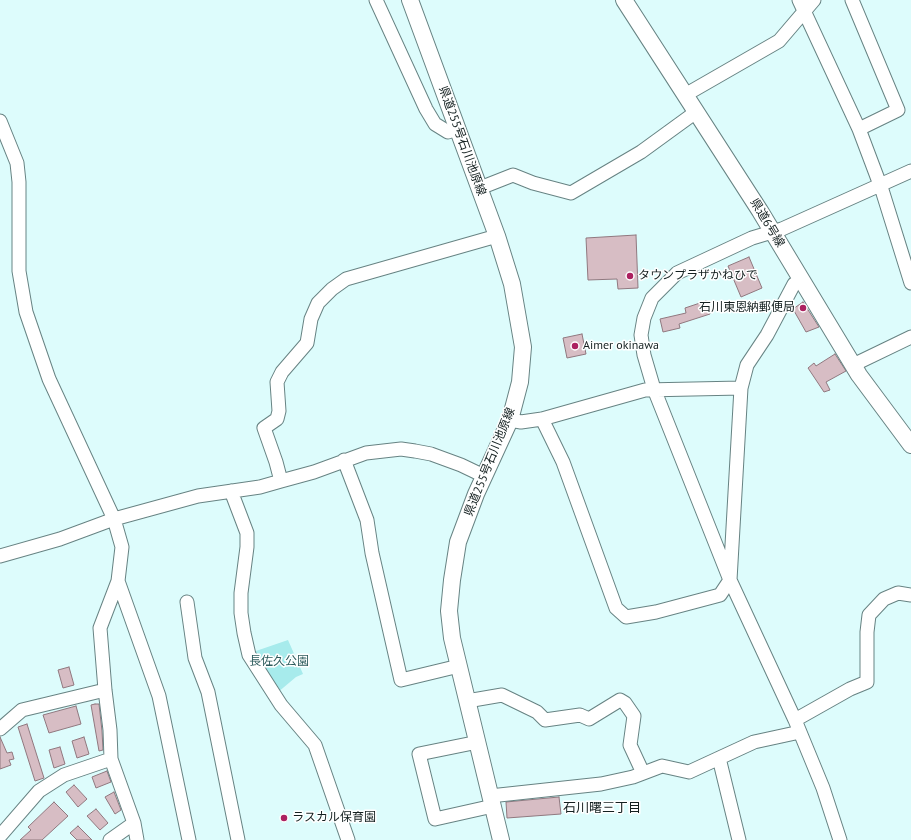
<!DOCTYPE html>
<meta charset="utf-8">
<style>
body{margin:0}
canvas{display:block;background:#ddfcfc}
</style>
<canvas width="911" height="840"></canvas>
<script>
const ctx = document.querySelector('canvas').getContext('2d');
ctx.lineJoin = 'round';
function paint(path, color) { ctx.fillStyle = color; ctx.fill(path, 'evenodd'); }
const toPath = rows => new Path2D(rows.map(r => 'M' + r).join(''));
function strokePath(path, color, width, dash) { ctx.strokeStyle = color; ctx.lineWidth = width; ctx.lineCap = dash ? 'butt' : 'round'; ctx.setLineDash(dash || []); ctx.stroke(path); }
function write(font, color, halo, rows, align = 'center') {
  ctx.font = font + ' "PT Sans","Noto Sans JP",sans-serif'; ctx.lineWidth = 3; ctx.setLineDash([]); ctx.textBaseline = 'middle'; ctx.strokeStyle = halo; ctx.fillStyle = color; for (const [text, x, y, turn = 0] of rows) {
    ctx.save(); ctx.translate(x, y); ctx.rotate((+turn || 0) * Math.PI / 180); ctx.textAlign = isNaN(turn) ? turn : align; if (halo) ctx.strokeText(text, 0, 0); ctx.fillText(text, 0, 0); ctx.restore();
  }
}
paint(toPath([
 [288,640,303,674,296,677,277,693,253,652]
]), '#a7ebec');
const building = toPath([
 [636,235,638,288,618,289,617,279,588,280,586,238,636,235],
 [749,257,762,288,741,297,728,266,749,257],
 [706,301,710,314,679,324,680,328,663,332,660,319,686,313,685,308,706,301],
 [803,302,819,327,806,332,793,309,803,302],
 [582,334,586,354,567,358,563,338,582,334],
 [835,354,846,371,826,382,830,390,824,392,808,368,814,363,816,366,835,354],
 [69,667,74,685,63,688,58,670,69,667],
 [95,704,99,704,102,731,103,750,99,751,91,705,95,704],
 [76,706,81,724,49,733,43,715,76,706],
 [27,724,44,778,35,781,18,727,27,724],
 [0,737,7,753,12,752,14,759,9,760,11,765,0,769,0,737],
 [84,737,89,754,77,758,72,741,84,737],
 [60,747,65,764,54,768,49,750,60,747],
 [107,771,111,782,96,788,92,777,107,771],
 [74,785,87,799,78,807,66,792,74,785],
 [114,792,121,810,115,814,105,797,114,792],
 [559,797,561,814,507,818,506,802,559,797],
 [54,802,68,816,42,840,20,840,31,830,28,827,54,802],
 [96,809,108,823,100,830,87,816,96,809],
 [78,826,92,840,77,840,70,833,78,826]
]);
paint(building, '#d7bdc4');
strokePath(building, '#90787f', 1);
const minor = toPath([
 [376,0,426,109,435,124,448,132,457,129],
 [799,0,859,129,882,190,911,283],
 [852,0,898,110,859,129],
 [685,95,779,41,814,0],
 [0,121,17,163,19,182,19,271,26,312,49,379,114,519,122,547,118,581,100,628,105,690,110,730,111,759,134,823,137,840],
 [480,188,513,175,533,183,571,193,641,152,696,112],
 [853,365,911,337],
 [542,419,563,462,616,608,626,617,656,612,720,595,730,580,741,388,747,365,767,335,794,284,802,280],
 [510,420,521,422,542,419,645,390,741,388],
 [344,460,367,520,372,553,401,680,459,666],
 [281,481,276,462,264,428,277,419,279,411,277,382,282,372,307,343,311,319,318,303,332,289,346,279,497,236],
 [231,491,247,533,247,547,241,593,241,613,244,633,249,655,281,705,315,745,348,840],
 [0,556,60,539,114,519,198,496,260,487,281,481,314,472,366,453,401,449,415,451,431,454,461,465,484,476],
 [118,581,159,696,189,840],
 [187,602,195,658,208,692,238,840],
 [467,701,502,695,537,712,545,720,580,715,589,719,620,700,625,703,634,716,630,745,643,773],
 [795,720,850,689,867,682,867,632,869,615,884,599,898,593,911,595],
 [0,729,22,710,105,690],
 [478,742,419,754,435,819,493,806],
 [719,758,739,840],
 [490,796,601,784,633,777,662,766,689,772,754,742,800,732],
 [0,836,39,791,64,775,111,759],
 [110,840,134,823],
 [840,840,823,788,795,720,730,580,654,389,644,355,641,335,644,318,652,298,677,273,752,238,782,229,911,171]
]);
const major = toPath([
 [410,0,497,236,512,284,523,347,520,382,510,420,476,494,458,542,452,580,449,611,452,638,501,840],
 [624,0,760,211,859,375,911,445]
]);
strokePath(minor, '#678383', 15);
strokePath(major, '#678383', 18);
strokePath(minor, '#fff', 13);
strokePath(major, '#fff', 16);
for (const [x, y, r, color] of [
 [630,276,4,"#ac2160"],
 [803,308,4,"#ac2160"],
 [575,346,4,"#ac2160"],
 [284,818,4,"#ac2160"]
]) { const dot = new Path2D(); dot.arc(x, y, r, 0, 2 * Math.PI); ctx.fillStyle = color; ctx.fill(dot); strokePath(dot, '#fff', 1.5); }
write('12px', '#142020', '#fff', [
 ["県道255号石川池原線",462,141,70],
 ["県道6号線",767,223,59],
 ["県道255号石川池原線",490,462,-68]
]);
write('12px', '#142020', '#fff', [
 ["タウンプラザかねひで",638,276],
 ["石川東恩納郵便局",795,308,"right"],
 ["Aimer okinawa",583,346],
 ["ラスカル保育園",292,818]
], 'left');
write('12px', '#2d5b5c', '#fff', [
 ["長佐久公園",279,662]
]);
write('13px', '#142020', '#fff', [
 ["石川曙三丁目",602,808]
]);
</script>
